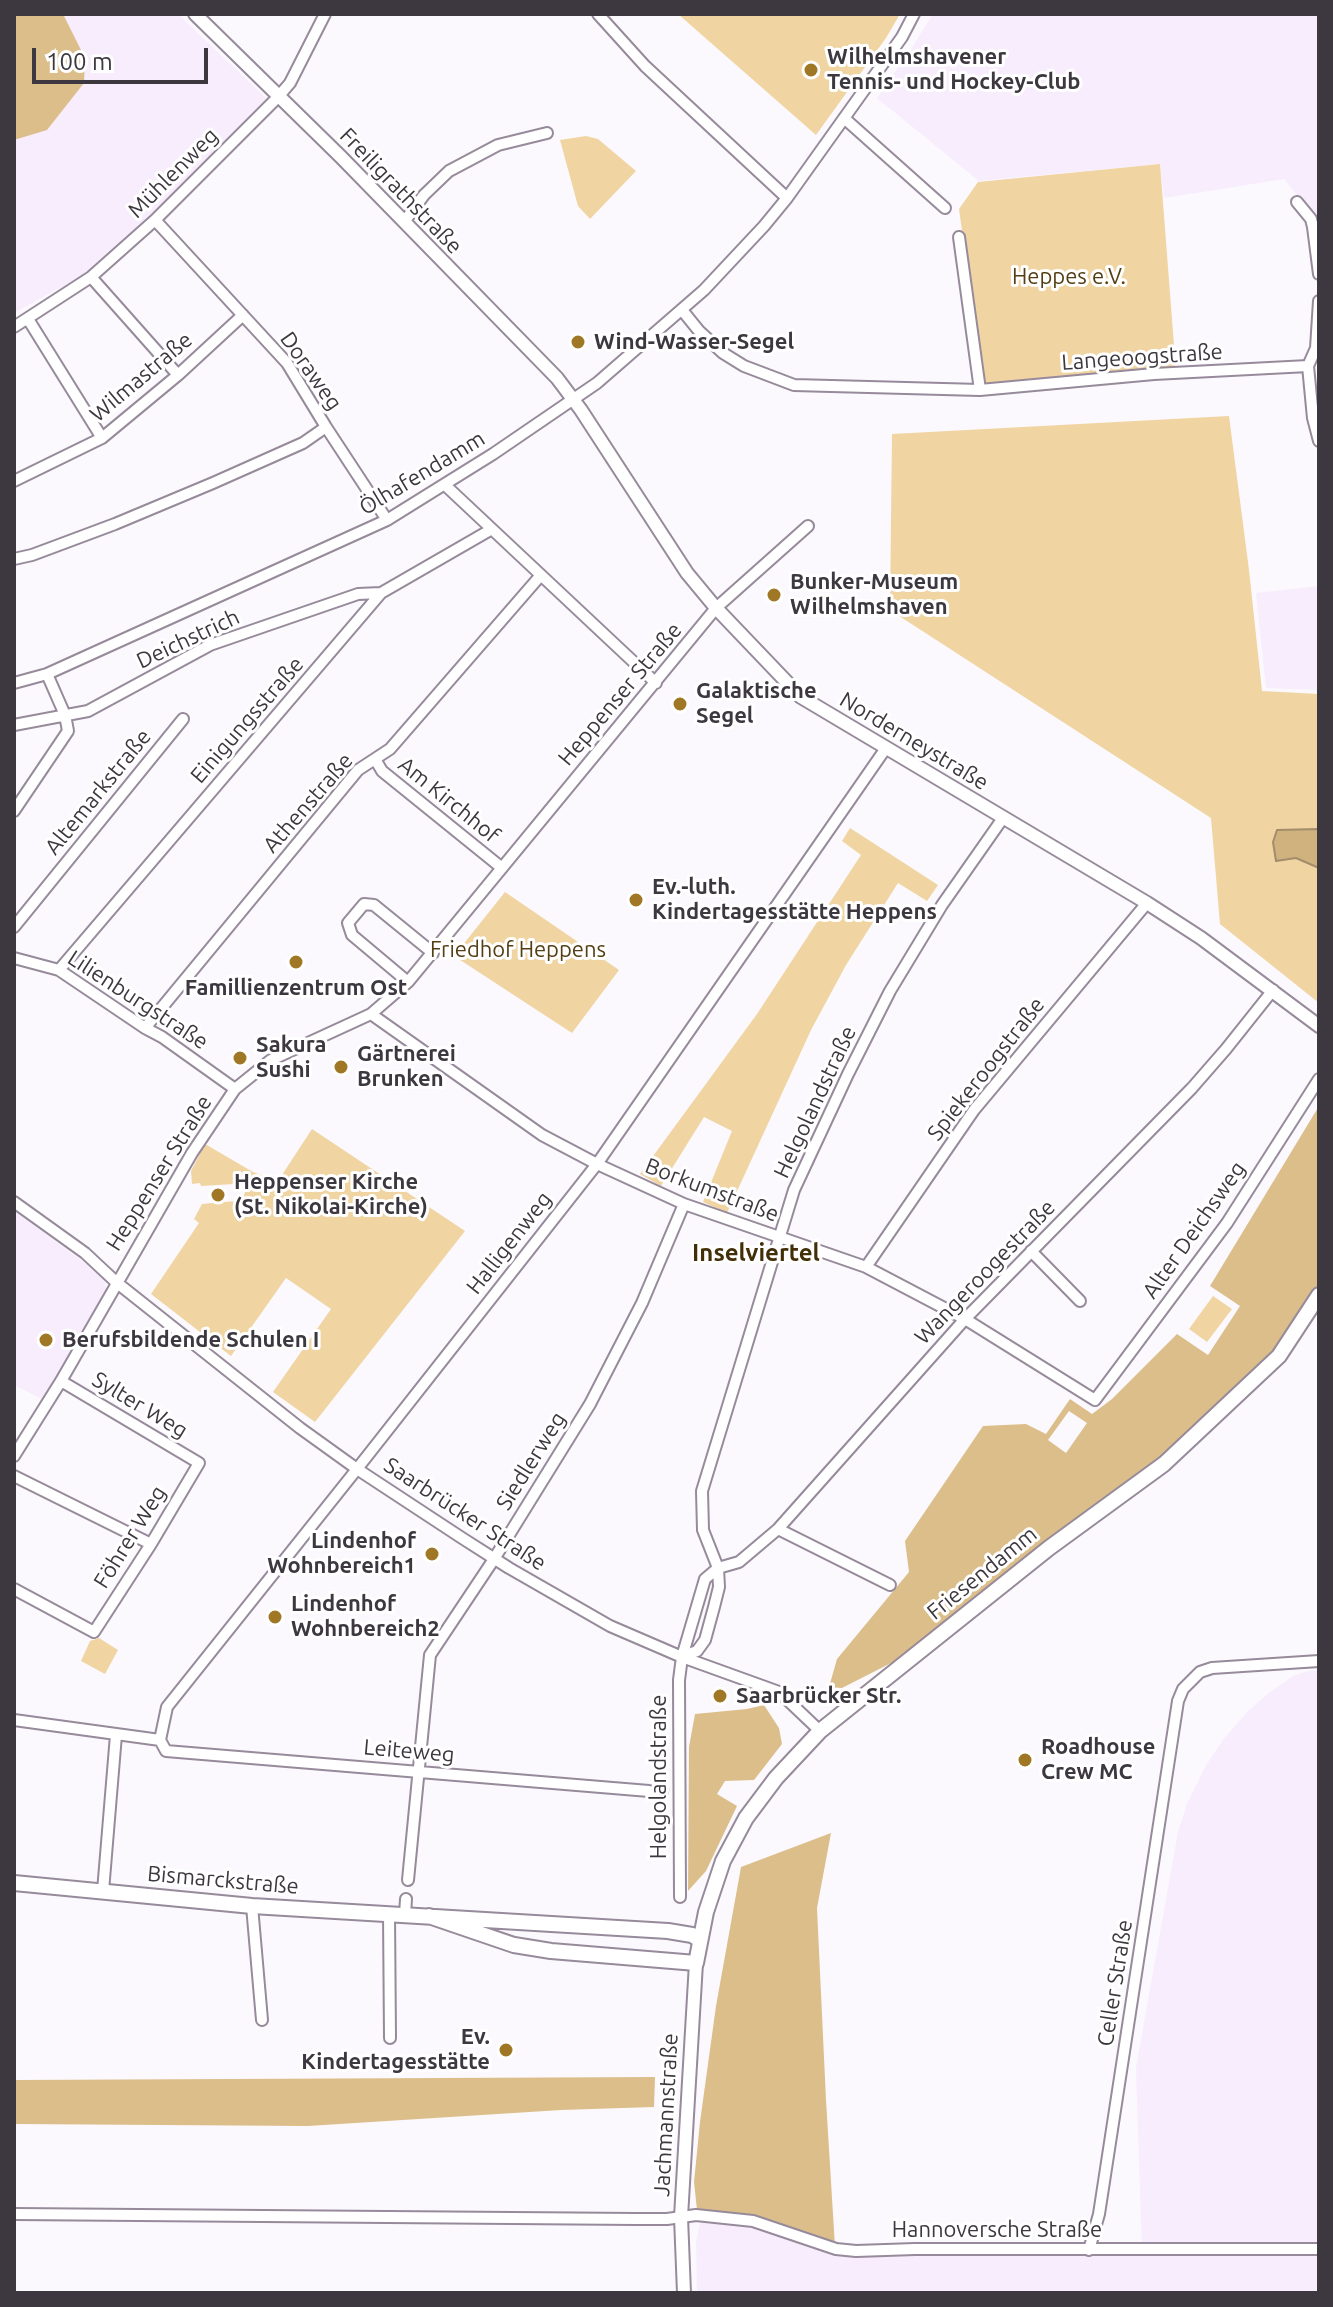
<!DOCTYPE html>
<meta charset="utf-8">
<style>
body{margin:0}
#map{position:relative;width:1333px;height:2307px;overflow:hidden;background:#fbf9fd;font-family:Ubuntu,sans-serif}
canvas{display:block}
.frame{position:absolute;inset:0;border:16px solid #3d383f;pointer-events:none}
.scale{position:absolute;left:32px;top:48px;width:176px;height:36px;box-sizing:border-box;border:4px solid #3d383f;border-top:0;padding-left:10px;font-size:24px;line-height:28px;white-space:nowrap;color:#3d383f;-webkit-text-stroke:6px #fff;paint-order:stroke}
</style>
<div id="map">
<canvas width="1333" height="2307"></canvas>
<div class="frame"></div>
<div class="scale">100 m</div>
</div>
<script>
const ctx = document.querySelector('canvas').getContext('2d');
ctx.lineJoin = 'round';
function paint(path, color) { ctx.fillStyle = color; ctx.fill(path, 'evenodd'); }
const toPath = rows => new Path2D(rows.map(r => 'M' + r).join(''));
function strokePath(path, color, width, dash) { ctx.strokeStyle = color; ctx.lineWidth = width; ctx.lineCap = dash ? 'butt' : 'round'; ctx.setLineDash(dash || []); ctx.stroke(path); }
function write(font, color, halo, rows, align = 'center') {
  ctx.font = font + ' Ubuntu,sans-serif'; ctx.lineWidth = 6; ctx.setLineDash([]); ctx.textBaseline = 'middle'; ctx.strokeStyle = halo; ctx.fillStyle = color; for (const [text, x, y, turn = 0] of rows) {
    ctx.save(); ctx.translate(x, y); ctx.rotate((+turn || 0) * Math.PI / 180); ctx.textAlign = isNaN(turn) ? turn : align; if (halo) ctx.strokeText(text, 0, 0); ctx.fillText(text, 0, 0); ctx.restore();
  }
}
paint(toPath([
 [14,14,178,14,266,98,149,216,81,276,14,313],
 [933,14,1319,14,1319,281,1301,200,1284,179,1164,198,1160,164,979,181,877,98,913,46],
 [1319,586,1319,690,1266,688,1256,593],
 [14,1211,105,1278,106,1295,42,1399,14,1385],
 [1319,1670,1319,2293,697,2293,696,2241,701,2219,751,2226,835,2254,1142,2253,1136,2068,1178,1832,1187,1804,1206,1765,1223,1740,1247,1712,1270,1692,1293,1676,1308,1671]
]), '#f8edfc');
paint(toPath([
 [678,14,900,14,886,38,816,135],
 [586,136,598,139,636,171,590,219,578,206,560,140],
 [1160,164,1176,371,984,386,959,209,978,182],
 [1229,416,1249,570,1262,691,1319,694,1319,1003,1220,924,1211,818,890,610,892,434],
 [850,828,938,885,927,901,898,883,846,965,811,1030,727,1213,703,1202,732,1131,704,1117,661,1186,640,1174,757,1014,861,855,842,841],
 [505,892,619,970,572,1033,454,956],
 [312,1129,465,1231,315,1422,273,1392,331,1309,286,1278,231,1356,151,1294,199,1223,194,1219,202,1204,236,1201,243,1198,245,1192,242,1186,235,1184,201,1186,200,1183,192,1184,191,1171,205,1144,253,1172,278,1181],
 [1213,1296,1232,1309,1207,1342,1189,1329],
 [99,1638,118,1650,105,1674,81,1661,90,1641]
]), '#f0d4a2');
paint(toPath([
 [14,14,63,14,85,58,84,83,47,130,14,140],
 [1319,1106,1319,1292,1278,1353,1163,1463,895,1661,842,1688,829,1687,837,1659,909,1572,905,1541,983,1426,1026,1424,1046,1434,1070,1399,1092,1414,1112,1399,1177,1334,1208,1355,1240,1306,1210,1286],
 [1069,1411,1087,1423,1066,1453,1048,1440],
 [764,1705,779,1728,782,1744,754,1780,725,1781,717,1794,737,1806,706,1871,688,1891,689,1747,695,1714,747,1709],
 [831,1833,817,1908,826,2100,835,2247,754,2219,697,2210,694,2182,700,2122,716,2006,741,1867],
 [655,2077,654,2107,561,2110,308,2126,14,2124,14,2080]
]), '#dcbe8a');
const water = toPath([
 [1319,829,1319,868,1296,858,1276,861,1273,842,1277,830,1319,829]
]);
paint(water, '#cfb27e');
strokePath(water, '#a38d6b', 2);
strokePath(toPath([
 [649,1791,669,1793]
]), '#d5d2d7', 10, [10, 5]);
const minor = toPath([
 [598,14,645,66,787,198],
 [844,118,945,208],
 [1297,202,1311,219,1313,227,1319,274],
 [155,220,287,363,326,427,387,520],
 [404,222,424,195,449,171,498,145,547,133],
 [959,237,980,390],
 [91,277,178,375],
 [682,310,699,331,723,353,744,366,794,385,980,390,1154,374,1308,366,1313,418,1319,441],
 [28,319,102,438],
 [14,327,91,277,155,220,278,97,290,83,325,14],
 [1308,366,1316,348,1319,301],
 [14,481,102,438,178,375,243,315],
 [445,485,656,683],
 [14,559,32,555,115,524,213,483,303,443,326,427],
 [14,683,47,674,387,520,493,454,597,383,704,290,764,226,787,198,902,37,914,14],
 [14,725,88,711,210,645,358,594,381,593],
 [375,759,382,771,502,868],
 [14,811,68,731,65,715,47,674],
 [14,927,183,719],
 [14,958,59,970,145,1028,162,1037,235,1089],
 [59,970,381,593,492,529],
 [408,982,352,935,348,923,364,904,374,905,433,953],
 [371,1014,542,1135,597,1164,684,1204,866,1267,965,1319,1095,1400,1227,1223,1319,1079],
 [145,1028,358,770,390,749,541,575],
 [14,1202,85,1253,116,1282,300,1428,357,1469,462,1538,509,1568,610,1626,682,1657,779,1692,820,1731],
 [1031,1251,1080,1301],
 [866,1267,974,1110,1147,903],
 [14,1456,61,1381,192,1153,235,1089,271,1060,371,1014,408,982,716,608,808,526],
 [14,1476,151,1544],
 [778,1529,890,1585],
 [14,1589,94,1632,151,1544,199,1463,61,1381],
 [682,1657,697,1651,705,1640,714,1607,719,1587,718,1568,703,1530,702,1491,794,1190,848,1074,890,991,942,905,1003,818],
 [14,1720,160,1740],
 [649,1791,166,1751,160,1740,167,1707,357,1469,597,1164,886,748],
 [408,1880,430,1655,494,1559,590,1404,642,1303,684,1204],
 [103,1891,116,1735],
 [680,1897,679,1680,682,1657,705,1579,718,1568,739,1562,778,1529,965,1319,1192,1088,1226,1049,1273,990],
 [252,1906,262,2020],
 [389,1914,390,2038],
 [405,1915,406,1899],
 [14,2214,636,2219,667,2219,696,2215,753,2221,836,2249,856,2251,915,2249,1319,2249],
 [1089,2250,1099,2214,1178,1701,1183,1689,1200,1672,1212,1668,1319,1661]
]);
const tertiary = toPath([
 [195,14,341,157,557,378,581,410,687,573,716,608,801,697,1147,903,1201,938,1319,1026],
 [684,2293,681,2217,696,1963]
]);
const secondary = toPath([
 [14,1883,252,1906,668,1931,692,1935,700,1940],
 [429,1916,514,1945,551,1951,696,1963,706,1912,723,1861,746,1818,776,1778,820,1731,1049,1548,1164,1464,1279,1356,1319,1295]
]);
strokePath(minor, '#968a9b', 14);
strokePath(tertiary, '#968a9b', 16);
strokePath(secondary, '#968a9b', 18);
strokePath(minor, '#fff', 10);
strokePath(tertiary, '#fff', 12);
strokePath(secondary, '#fff', 14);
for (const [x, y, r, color] of [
 [811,70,8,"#9f7725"],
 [578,342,8,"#9f7725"],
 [774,595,8,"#9f7725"],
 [680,704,8,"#9f7725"],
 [636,900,8,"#9f7725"],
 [296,962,8,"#9f7725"],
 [240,1058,8,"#9f7725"],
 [341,1067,8,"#9f7725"],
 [218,1195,8,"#9f7725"],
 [46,1340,8,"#9f7725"],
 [432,1554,8,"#9f7725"],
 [275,1617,8,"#9f7725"],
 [720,1696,8,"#9f7725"],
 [1025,1760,8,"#9f7725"],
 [506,2050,8,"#9f7725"]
]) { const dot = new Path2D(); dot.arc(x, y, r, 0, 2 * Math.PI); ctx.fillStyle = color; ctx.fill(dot); strokePath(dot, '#fff', 3); }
write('bold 22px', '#3d383f', '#fff', [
 ["Wilhelmshavener",827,57],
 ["Tennis- und Hockey-Club",827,82],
 ["Wind-Wasser-Segel",594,342],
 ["Bunker-Museum",790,582],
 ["Wilhelmshaven",790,607],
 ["Galaktische",696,691],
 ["Segel",696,716],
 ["Ev.-luth.",652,887],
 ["Kindertagesstätte Heppens",652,912],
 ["Famillienzentrum Ost",296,988,"center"],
 ["Sakura",256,1045],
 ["Sushi",256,1070],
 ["Gärtnerei",357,1054],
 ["Brunken",357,1079],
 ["Heppenser Kirche",234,1182],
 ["(St. Nikolai-Kirche)",234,1207],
 ["Berufsbildende Schulen I",62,1340],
 ["Lindenhof",416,1541,"right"],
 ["Wohnbereich1",416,1566,"right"],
 ["Lindenhof",291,1604],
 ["Wohnbereich2",291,1629],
 ["Saarbrücker Str.",736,1696],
 ["Roadhouse",1041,1747],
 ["Crew MC",1041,1772],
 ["Ev.",490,2037,"right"],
 ["Kindertagesstätte",490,2062,"right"]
], 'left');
write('22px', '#3d383f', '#fff', [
 ["Mühlenweg",173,173,-45],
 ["Freiligrathstraße",401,191,46],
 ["Langeoogstraße",1142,357,-4],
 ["Doraweg",311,371,55],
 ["Wilmastraße",141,377,-40],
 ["Ölhafendamm",422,473,-31],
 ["Deichstrich",188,639,-25],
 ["Heppenser Straße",620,694,-50],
 ["Einigungsstraße",247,720,-49],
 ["Norderneystraße",914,741,31],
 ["Altemarkstraße",98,792,-51],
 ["Am Kirchhof",449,800,39],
 ["Athenstraße",308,803,-49],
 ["Lilienburgstraße",138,1000,33],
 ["Spiekeroogstraße",986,1069,-52],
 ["Helgolandstraße",815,1102,-65],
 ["Heppenser Straße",159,1173,-58],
 ["Borkumstraße",712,1190,21],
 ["Alter Deichsweg",1194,1230,-55],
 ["Halligenweg",509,1243,-52],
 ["Wangeroogestraße",985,1272,-46],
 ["Sylter Weg",140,1405,31],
 ["Siedlerweg",531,1461,-58],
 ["Saarbrücker Straße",465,1514,33],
 ["Föhrer Weg",130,1537,-58],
 ["Friesendamm",982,1573,-39],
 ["Leiteweg",409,1751,5],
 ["Helgolandstraße",659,1777,-90],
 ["Bismarckstraße",223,1880,5],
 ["Celler Straße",1115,1983,-81],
 ["Jachmannstraße",666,2115,-87],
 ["Hannoversche Straße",997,2230]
]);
write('22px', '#543f15', '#fff', [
 ["Heppes e.V.",1069,277],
 ["Friedhof Heppens",518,950]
]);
write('bold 24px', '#422f07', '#fff', [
 ["Inselviertel",756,1253]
]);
</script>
